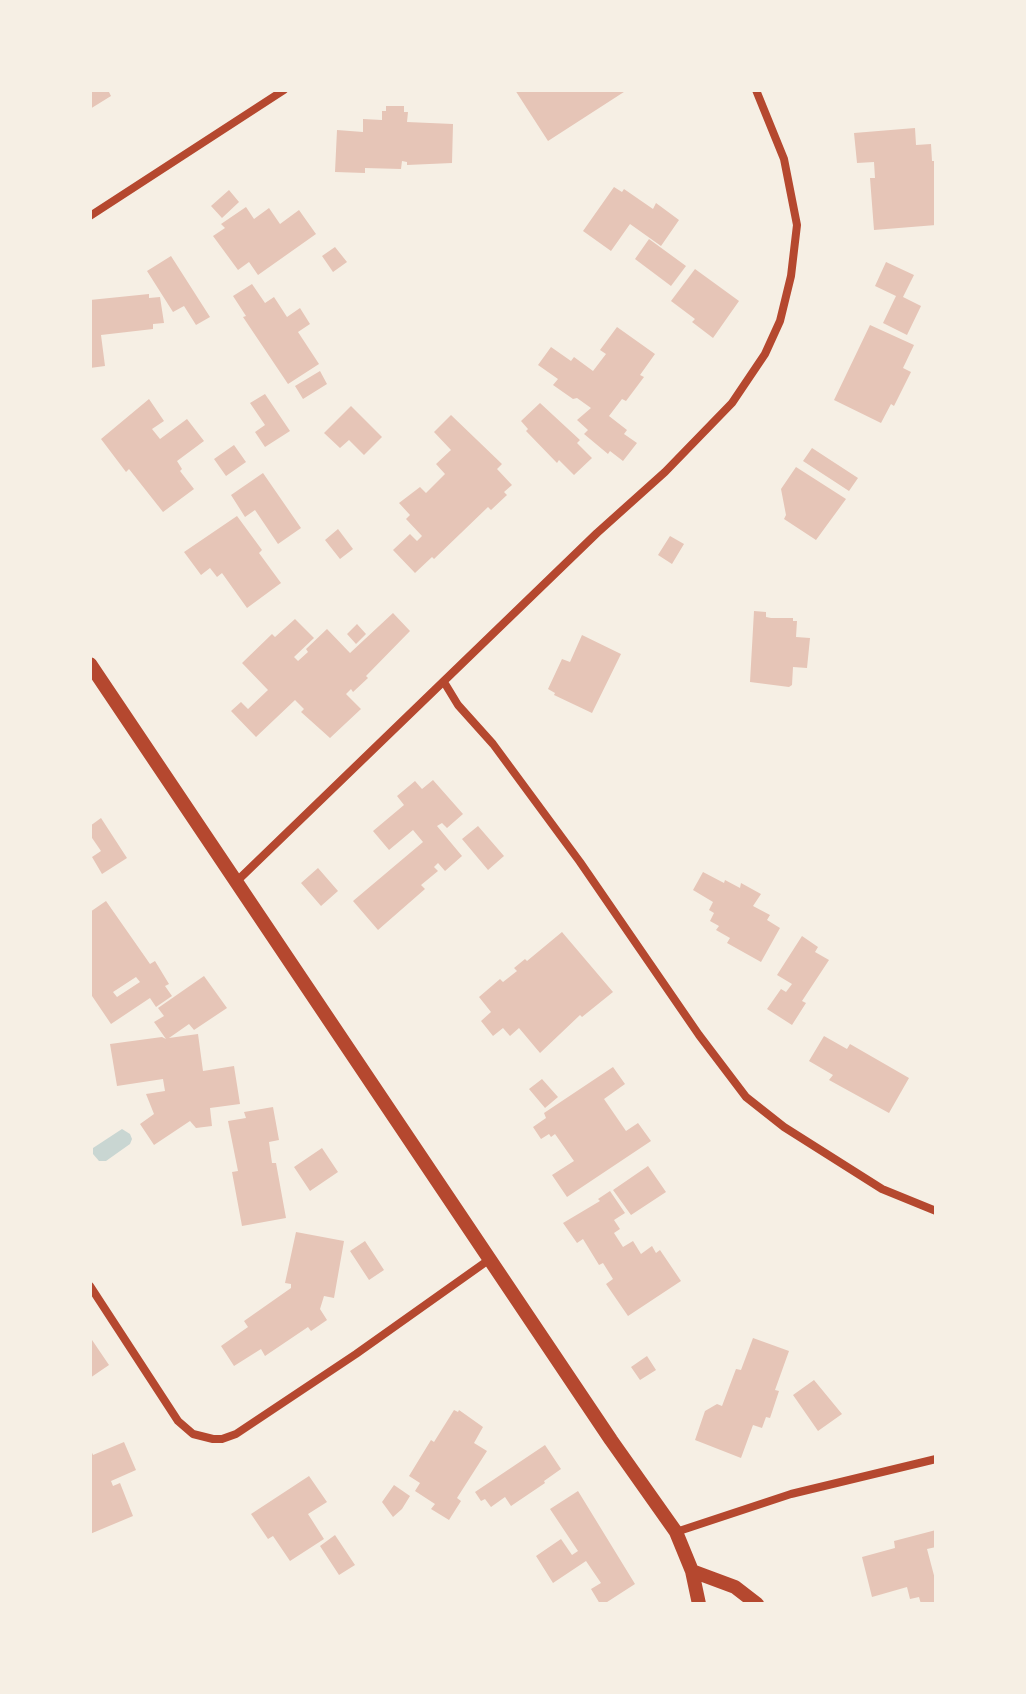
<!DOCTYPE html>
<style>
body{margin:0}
#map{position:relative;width:1026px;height:1694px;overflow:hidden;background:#f6efe4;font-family:Poppins,sans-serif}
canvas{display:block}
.frame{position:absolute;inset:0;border:92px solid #f6efe4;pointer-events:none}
</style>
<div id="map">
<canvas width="1026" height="1694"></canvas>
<div class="frame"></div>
</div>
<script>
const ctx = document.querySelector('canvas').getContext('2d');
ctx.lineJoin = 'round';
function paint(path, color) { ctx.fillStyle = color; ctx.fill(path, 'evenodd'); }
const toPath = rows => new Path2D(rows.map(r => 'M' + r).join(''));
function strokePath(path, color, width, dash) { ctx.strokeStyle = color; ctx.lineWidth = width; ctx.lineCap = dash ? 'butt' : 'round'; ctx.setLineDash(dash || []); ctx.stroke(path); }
paint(toPath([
 [122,1129,130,1134,132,1139,130,1144,106,1161,99,1161,93,1154,93,1148]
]), '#c9d6d2');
paint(toPath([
 [90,90,108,90,111,96,90,109],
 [515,90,627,90,548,141],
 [386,106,404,106,404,112,408,112,407,122,453,124,452,163,407,165,407,162,402,161,401,169,365,168,365,173,335,172,337,130,363,132,363,119,382,120,382,111,386,111],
 [915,128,916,145,931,144,932,161,936,161,936,225,874,230,870,178,875,178,874,162,857,163,854,133],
 [614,187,622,192,624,189,653,209,656,203,679,220,661,246,630,224,611,251,583,231],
 [229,190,239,202,222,218,211,206],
 [246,207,254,219,269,208,280,224,299,210,316,234,258,275,249,262,238,270,213,236,225,228,221,224],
 [649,239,686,266,671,286,635,259],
 [335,247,347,262,333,272,322,256],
 [171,256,210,317,196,325,184,306,173,312,147,271],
 [886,262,914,275,903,297,921,306,907,335,883,323,896,296,875,286],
 [695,269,739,301,713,338,692,322,695,319,671,301],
 [252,284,265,303,274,297,287,317,300,308,310,324,298,332,319,364,288,384,243,317,246,316,233,296],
 [149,294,149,298,160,297,164,323,153,324,153,329,101,335,105,366,90,368,90,300],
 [870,325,914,345,903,368,911,372,894,406,891,404,881,423,834,400],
 [617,327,655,354,640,375,644,377,626,401,622,399,609,416,627,430,624,434,637,443,623,461,610,451,608,454,584,434,588,430,577,420,591,408,577,398,573,399,553,385,558,379,538,365,551,347,571,361,574,357,593,371,606,354,600,350],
 [320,371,327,384,303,399,295,386],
 [265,394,290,431,265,447,255,432,265,425,250,403],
 [149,399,164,421,152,429,160,439,187,419,204,441,177,461,182,469,180,471,194,489,163,512,129,469,126,472,101,439],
 [540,403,580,440,577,443,592,458,574,475,559,460,557,463,526,431,528,429,521,421],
 [351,406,382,437,364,455,349,440,340,448,324,433],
 [451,415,502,464,497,469,512,485,504,492,507,495,491,510,488,507,434,559,432,557,415,573,393,550,410,534,417,541,422,536,406,519,410,515,399,503,420,487,426,493,445,474,436,464,451,450,434,432],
 [234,445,246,462,226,476,214,459],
 [812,448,858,478,849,491,803,461],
 [796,467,846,499,816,540,784,519,786,515,781,489],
 [263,473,301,528,278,544,255,510,245,517,231,495],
 [237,516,262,550,259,553,281,583,247,608,222,573,217,577,210,568,201,575,184,552],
 [338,529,353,549,340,559,325,540],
 [670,536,684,544,672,564,658,555],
 [754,611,766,612,766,617,771,618,793,618,793,621,797,621,796,637,810,638,807,668,793,667,792,685,789,687,750,682],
 [393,613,410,631,366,676,368,678,353,692,351,689,346,694,361,709,330,738,301,712,304,709,295,700,256,737,231,711,241,702,248,709,268,690,242,663,272,634,275,637,295,619,314,638,294,657,298,661,308,652,306,649,327,629,350,653],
 [357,624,366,634,356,644,347,634],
 [582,635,621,654,592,713,554,695,555,693,548,689,562,659,570,662],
 [433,780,463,814,447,828,442,823,437,826,462,856,445,871,438,863,434,867,438,871,421,885,425,889,378,930,353,901,423,842,413,830,389,850,373,831,404,805,397,796,415,781,422,789],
 [101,818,127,858,102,874,92,857,101,851,90,835,90,826],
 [478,826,504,856,488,870,462,839],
 [318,868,338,891,321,906,301,883],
 [703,872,724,883,725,880,740,888,741,883,761,894,753,906,770,915,767,920,780,928,761,962,727,943,730,938,716,930,719,926,710,921,714,913,709,910,713,902,693,890],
 [106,901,150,964,155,961,169,984,165,986,172,996,156,1007,150,998,111,1024,90,993,90,950,92,948,90,944,90,912],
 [136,977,140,982,117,997,113,992],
 [562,932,613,992,582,1017,580,1015,540,1053,519,1028,510,1036,503,1028,493,1036,481,1021,491,1012,479,997,500,979,503,982,517,971,514,968,525,959,527,961],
 [802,936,818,947,815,952,829,960,802,1001,806,1003,792,1025,767,1009,781,989,786,992,792,984,777,975],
 [204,976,227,1008,194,1030,189,1024,169,1038,198,1034,203,1071,234,1066,240,1104,210,1108,212,1126,196,1128,190,1121,154,1145,140,1124,154,1114,146,1094,165,1091,163,1079,117,1086,110,1044,162,1037,166,1039,154,1022,164,1016,158,1008],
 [824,1036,847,1049,850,1044,909,1078,889,1113,829,1080,833,1075,809,1061],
 [613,1067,625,1084,604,1099,626,1131,638,1123,651,1141,567,1197,552,1175,574,1161,555,1134,551,1137,549,1134,541,1139,533,1127,546,1118,544,1113],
 [542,1079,558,1097,545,1108,529,1089],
 [273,1107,279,1140,269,1142,272,1163,276,1163,286,1218,242,1226,232,1172,238,1171,228,1121,246,1118,244,1112],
 [322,1148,338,1172,310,1191,294,1167],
 [648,1166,666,1192,631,1215,613,1190],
 [610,1191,625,1213,614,1220,620,1229,614,1233,623,1247,633,1241,641,1254,652,1246,656,1253,660,1250,681,1281,628,1316,606,1284,613,1279,603,1263,599,1265,583,1239,577,1243,563,1223,600,1201,598,1199],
 [296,1232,344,1241,334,1298,324,1296,320,1309,327,1320,311,1331,308,1327,265,1356,261,1349,234,1366,221,1346,248,1327,244,1321,291,1288,291,1284,285,1283],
 [365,1241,384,1270,369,1280,350,1251],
 [90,1337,109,1365,90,1378],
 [753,1338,789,1351,775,1390,779,1391,770,1418,766,1417,762,1428,753,1425,741,1458,695,1440,705,1411,717,1404,722,1406,736,1369,741,1370],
 [647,1356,656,1370,640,1380,631,1367],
 [814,1380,842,1414,818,1431,793,1395],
 [454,1410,458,1412,459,1410,483,1427,474,1443,487,1451,457,1498,461,1501,449,1520,431,1509,435,1504,415,1491,420,1483,409,1476,431,1440,434,1442],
 [124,1442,136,1470,111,1481,113,1486,120,1483,133,1516,90,1534,90,1448,93,1455],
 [545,1445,561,1469,544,1481,545,1483,511,1506,505,1497,491,1507,485,1499,481,1501,475,1492],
 [309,1476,327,1502,308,1514,324,1539,290,1561,273,1536,268,1539,251,1514],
 [394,1485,410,1496,402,1509,393,1517,382,1502],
 [578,1491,635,1584,604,1604,600,1604,591,1589,601,1583,586,1561,553,1583,536,1556,561,1539,572,1555,578,1551,550,1509],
 [936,1530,936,1547,927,1549,936,1583,936,1604,921,1604,919,1597,910,1599,907,1587,872,1597,862,1557,895,1548,894,1541],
 [335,1535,355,1565,339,1575,320,1546]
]), '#e6c5b7');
strokePath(toPath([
 [90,216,284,90],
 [444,682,458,705,493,744,580,862,699,1035,746,1097,784,1127,882,1189,936,1211],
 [237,881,597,533,665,472,732,403,765,354,780,321,791,276,797,225,784,159,756,90],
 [90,1286,178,1421,193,1434,213,1439,222,1439,236,1434,356,1354,490,1259],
 [676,1532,791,1494,936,1459]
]), '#b5482f', 8);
strokePath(toPath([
 [90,664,611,1440,676,1532,692,1571,699,1604],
 [692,1571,735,1587,757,1604]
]), '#b5482f', 14);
</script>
